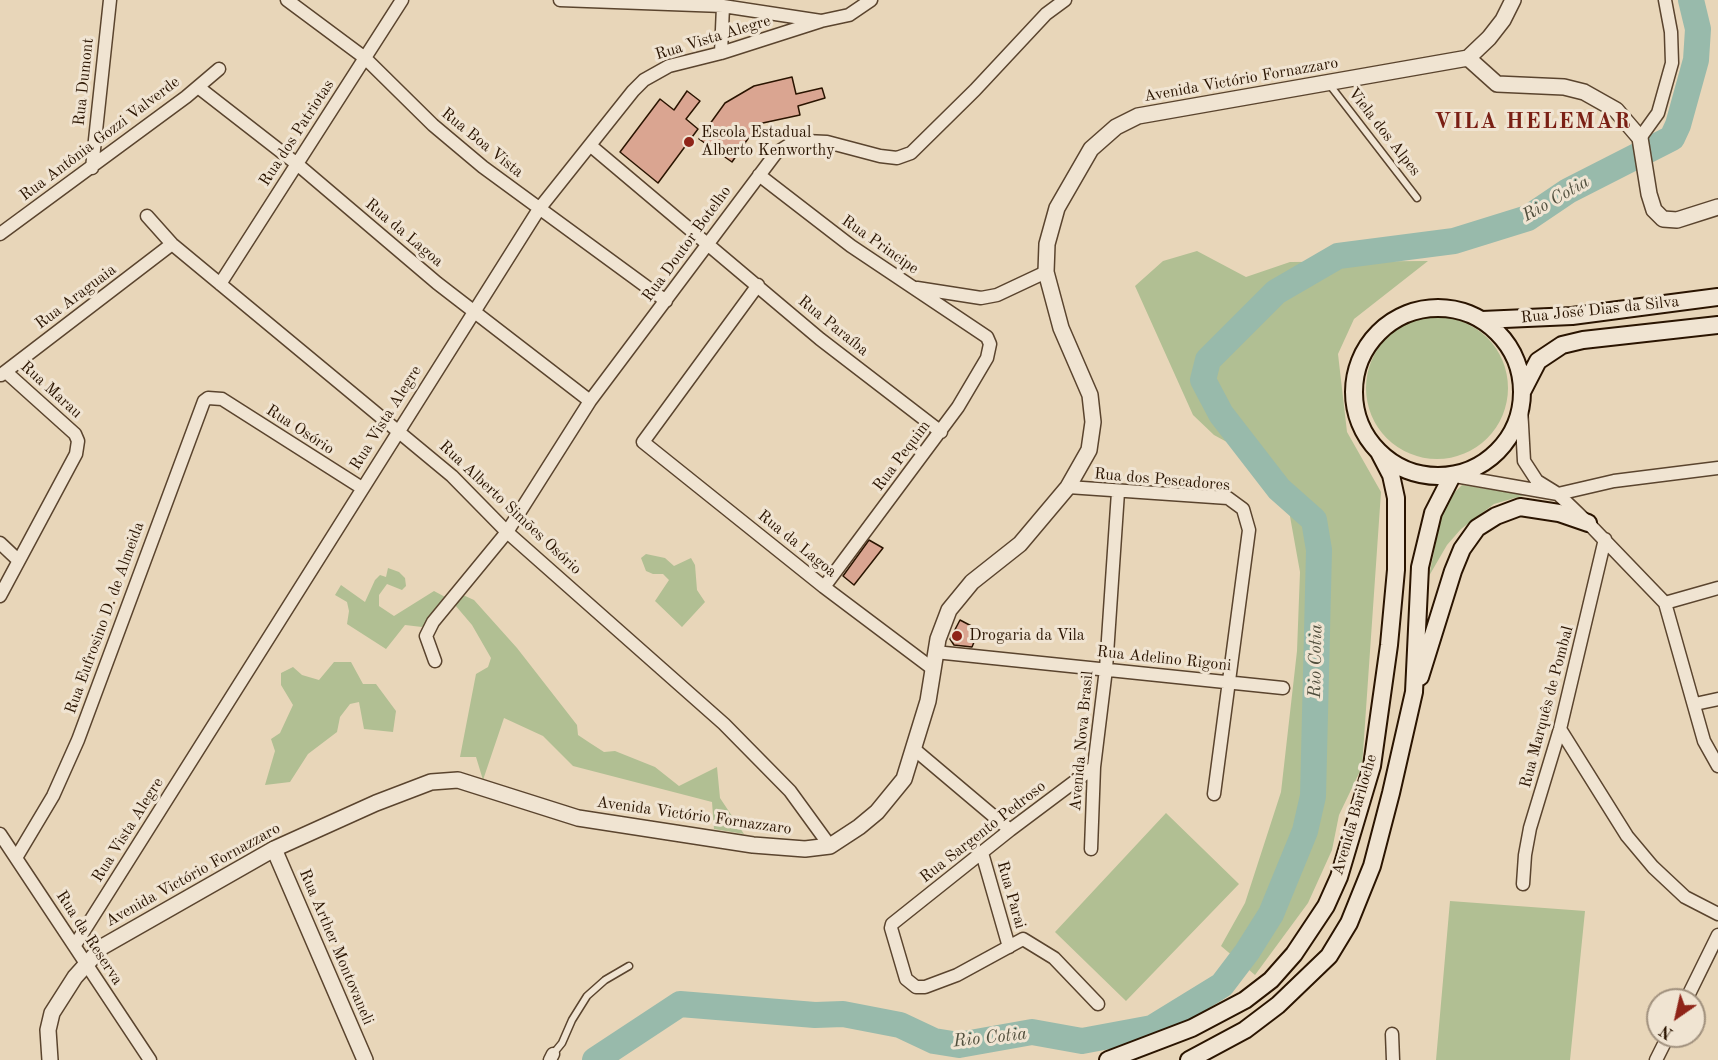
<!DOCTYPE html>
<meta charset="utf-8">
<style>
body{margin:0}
#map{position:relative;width:1718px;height:1060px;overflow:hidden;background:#e8d6b9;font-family:"Old Standard TT",serif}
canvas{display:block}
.north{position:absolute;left:1646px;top:988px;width:60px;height:60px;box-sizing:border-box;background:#f0e4d2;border:2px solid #a1917e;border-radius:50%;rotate:214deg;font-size:16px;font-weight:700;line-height:24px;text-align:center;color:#2a1400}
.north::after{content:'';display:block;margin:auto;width:21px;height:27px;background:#8f2418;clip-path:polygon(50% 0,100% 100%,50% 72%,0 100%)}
</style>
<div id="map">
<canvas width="1718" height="1060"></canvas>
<div class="north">N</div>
</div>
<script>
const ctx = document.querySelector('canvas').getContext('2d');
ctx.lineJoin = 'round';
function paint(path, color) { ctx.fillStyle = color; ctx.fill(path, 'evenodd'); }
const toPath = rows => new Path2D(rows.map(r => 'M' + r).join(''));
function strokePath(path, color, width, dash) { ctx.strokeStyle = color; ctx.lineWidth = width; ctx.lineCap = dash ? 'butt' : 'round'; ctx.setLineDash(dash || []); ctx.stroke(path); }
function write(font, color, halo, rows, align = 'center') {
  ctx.font = font + ' "Old Standard TT",serif'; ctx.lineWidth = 6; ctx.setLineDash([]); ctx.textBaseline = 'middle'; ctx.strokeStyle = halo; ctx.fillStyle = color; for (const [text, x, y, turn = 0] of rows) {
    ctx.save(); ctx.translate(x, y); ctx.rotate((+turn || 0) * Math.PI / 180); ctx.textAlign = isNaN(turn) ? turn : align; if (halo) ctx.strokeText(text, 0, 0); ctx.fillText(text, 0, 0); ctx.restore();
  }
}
paint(toPath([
 [1197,251,1246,277,1290,262,1428,261,1354,319,1338,354,1347,432,1381,492,1362,767,1339,815,1332,850,1308,903,1255,975,1221,946,1245,903,1281,792,1297,651,1300,572,1282,472,1214,435,1193,415,1135,286,1163,261],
 '1366 388a71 71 0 1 1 142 0a71 71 0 1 1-142 0Z',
 [1462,485,1525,495,1494,504,1461,529,1447,545,1429,576,1444,503],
 [646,554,665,558,674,566,691,558,695,565,697,590,705,602,682,627,655,601,669,580,663,574,653,574,646,571,641,558],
 [388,568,399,572,405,578,406,586,402,590,387,584,379,595,379,606,394,616,434,591,447,598,422,627,405,625,386,649,347,624,349,611,347,602,335,595,341,585,365,602,375,580,380,575,386,577],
 [463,595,474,600,517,648,577,725,578,735,590,743,604,752,615,751,655,767,679,786,717,767,720,798,744,834,714,829,712,802,573,766,543,736,504,718,483,780,476,757,460,757,476,674,488,667,491,658,472,625,455,605],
 [334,662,351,662,363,684,376,684,396,711,393,732,364,729,359,702,350,704,340,717,337,732,308,754,290,782,265,785,275,751,271,739,280,733,293,705,281,685,281,673,293,667,302,675,319,680],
 [1166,813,1239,884,1126,1001,1055,932],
 [1450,901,1585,911,1570,1060,1436,1060]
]), '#b1bf93');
strokePath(toPath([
 [595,1060,680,1004,815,1015,843,1014,900,1025,934,1041,959,1045,1032,1032,1082,1041,1152,1028,1222,985,1247,952,1271,914,1305,831,1313,796,1319,550,1314,520,1279,489,1221,414,1203,380,1208,360,1276,292,1338,256,1454,241,1528,218,1568,191,1672,138,1678,125,1696,60,1698,29,1691,0]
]), '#98baab', 26);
const building = toPath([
 [792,77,796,94,822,88,825,98,798,106,800,115,758,124,732,162,699,139,725,103,754,86,792,77],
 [687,91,700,101,686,119,698,129,658,183,620,152,660,99,674,110,687,91],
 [869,540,883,548,854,585,843,576,869,540],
 [960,620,979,630,972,647,954,645,950,639,960,620]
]);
paint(building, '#daa591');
strokePath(building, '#2a1400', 1.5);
const service = toPath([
 [1329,84,1417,198],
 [553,1054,562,1043,572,1020,587,996,605,980,629,966]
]);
const minor = toPath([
 [287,0,365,58,433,125,483,167,666,301],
 [560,0,723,6,821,21,849,15,871,0],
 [721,53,723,6],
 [198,87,297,164,437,283,590,401],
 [1640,138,1658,113,1672,63,1671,32,1665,0],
 [591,146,820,339,941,432],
 [92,168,110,0],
 [759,175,851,246,987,337,990,344,987,358,958,407,824,587],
 [147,216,172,244,452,476,507,532,724,724,790,791,830,846],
 [0,234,186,97,219,69],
 [220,284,402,0],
 [758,285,643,442,824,587,933,669],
 [917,288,981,298,997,295,1046,272],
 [1,375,172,244],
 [1521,407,1524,461,1537,481,1558,494,1588,523,1665,603,1704,741,1718,766],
 [1455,476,1558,494,1614,481,1718,468],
 [1068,487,1228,498,1243,509,1249,530,1214,794],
 [0,543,18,560],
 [0,596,76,454,78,441,75,434,6,372],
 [1665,603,1718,588],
 [935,652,1283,688],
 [435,661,426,636,433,622,507,532,590,401,776,153,792,143,805,141,827,142,880,156,897,158,911,153,975,90,1046,14,1065,0],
 [1695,704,1718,699],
 [1560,729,1627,836,1653,867,1685,897,1718,914],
 [914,749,1010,830],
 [1094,767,1010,830,892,924,891,928,906,979,916,987,925,987,957,975,1023,939,1054,958,1098,1004],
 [0,834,150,1060],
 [1091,849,1094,767,1106,669,1118,492],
 [982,853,1009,947],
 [16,858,53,796,78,740,204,401,208,398,222,399,362,488],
 [1523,884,1525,855,1530,828,1560,729,1605,539],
 [75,945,539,209,633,91,644,80,669,66,721,53,821,21],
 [1686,1000,1718,935],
 [1392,1034,1393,1060],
 [550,1060,553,1054],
 [1656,1060,1668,1036]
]);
const tertiary = toPath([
 [1468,58,1497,84,1564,87,1584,92,1616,110,1640,138,1649,194,1654,210,1663,219,1677,220,1718,207],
 [1468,58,1489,38,1503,20,1513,0],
 [274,849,365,1060],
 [50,1060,48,1030,52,1013,75,977,102,947,274,849,376,803,431,782,458,780,578,818,753,845,805,849,830,846,859,827,877,812,904,779,928,701,938,639,949,610,972,582,1020,544,1068,487,1089,450,1093,422,1090,395,1061,328,1046,272,1047,244,1057,208,1091,149,1116,127,1138,116,1468,58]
]);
const secondary = toPath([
 '1354 392a84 84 0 1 1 168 0a84 84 0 1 1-168 0Z',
 [1482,320,1572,316,1718,297],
 [1523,390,1538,361,1562,345,1583,340,1718,325],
 [1420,677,1453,571,1462,549,1477,528,1496,516,1520,507,1559,513,1588,523],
 [1108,1060,1192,1028,1245,1000,1271,980,1294,954,1326,906,1339,877,1372,766,1389,645,1396,570,1396,498,1391,475,1379,452],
 [1189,1060,1245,1030,1278,1005,1329,956,1349,923,1372,866,1391,793,1414,692,1420,567,1433,513,1452,476]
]);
strokePath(service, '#5a442e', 9);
strokePath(minor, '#5a442e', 15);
strokePath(tertiary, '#5a442e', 18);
strokePath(secondary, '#2a1400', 20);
strokePath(service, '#f0e4d2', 6);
strokePath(minor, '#f0e4d2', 12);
strokePath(tertiary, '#f0e4d2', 15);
strokePath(secondary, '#f0e4d2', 16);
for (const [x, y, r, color] of [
 [689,142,6,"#8f2418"],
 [957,636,6,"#8f2418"]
]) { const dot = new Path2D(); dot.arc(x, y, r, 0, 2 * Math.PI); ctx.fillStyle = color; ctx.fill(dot); strokePath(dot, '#f0e4d2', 2); }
write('16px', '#2a1400', '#f0e4d2', [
 ["Rua Vista Alegre",713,38,-17],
 ["Avenida Victório Fornazzaro",1241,80,-10],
 ["Rua Dumont",84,82,-84],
 ["Viela dos Alpes",1384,132,52],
 ["Rua dos Patriotas",297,133,-57],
 ["Rua Antônia Gozzi Valverde",100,139,-37],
 ["Rua Boa Vista",482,143,39],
 ["Rua da Lagoa",404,233,40],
 ["Rua Doutor Botelho",687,244,-54],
 ["Rua Principe",880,245,35],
 ["Rua Araguaia",76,297,-37],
 ["Rua José Dias da Silva",1600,310,-6],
 ["Rua Paraíba",833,326,39],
 ["Rua Marau",51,390,42],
 ["Rua Vista Alegre",386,418,-58],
 ["Rua Osório",300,430,33],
 ["Rua Pequim",902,456,-53],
 ["Rua dos Pescadores",1162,480,5],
 ["Rua Alberto Simões Osório",510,508,43],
 ["Rua da Lagoa",797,544,39],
 ["Rua Eufrosino D. de Almeida",105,618,-70],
 ["Rua Adelino Rigoni",1164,659,6],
 ["Rua Marquês de Pombal",1547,707,-75],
 ["Avenida Nova Brasil",1082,741,-85],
 ["Avenida Bariloche",1355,815,-74],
 ["Avenida Victório Fornazzaro",694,816,8],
 ["Rua Vista Alegre",128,830,-58],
 ["Rua Sargento Pedroso",983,832,-38],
 ["Avenida Victório Fornazzaro",193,875,-29],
 ["Rua Parai",1011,895,74],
 ["Rua da Reserva",89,938,57],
 ["Rua Arther Montovaneli",336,947,67]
]);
write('16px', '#2a1400', '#f0e4d2', [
 ["Escola Estadual",701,133],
 ["Alberto Kenworthy",701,151],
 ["Drogaria da Vila",969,636]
], 'left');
write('italic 18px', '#504e3c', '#f0e4d2', [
 ["Rio Cotia",1556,199,-30],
 ["Rio Cotia",1316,661,-89],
 ["Rio Cotia",990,1038,-6]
]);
ctx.letterSpacing = '1.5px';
write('bold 22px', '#7a1f14', '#f0e4d2', [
 ["VILA HELEMAR",1533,122]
]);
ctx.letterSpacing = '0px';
</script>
